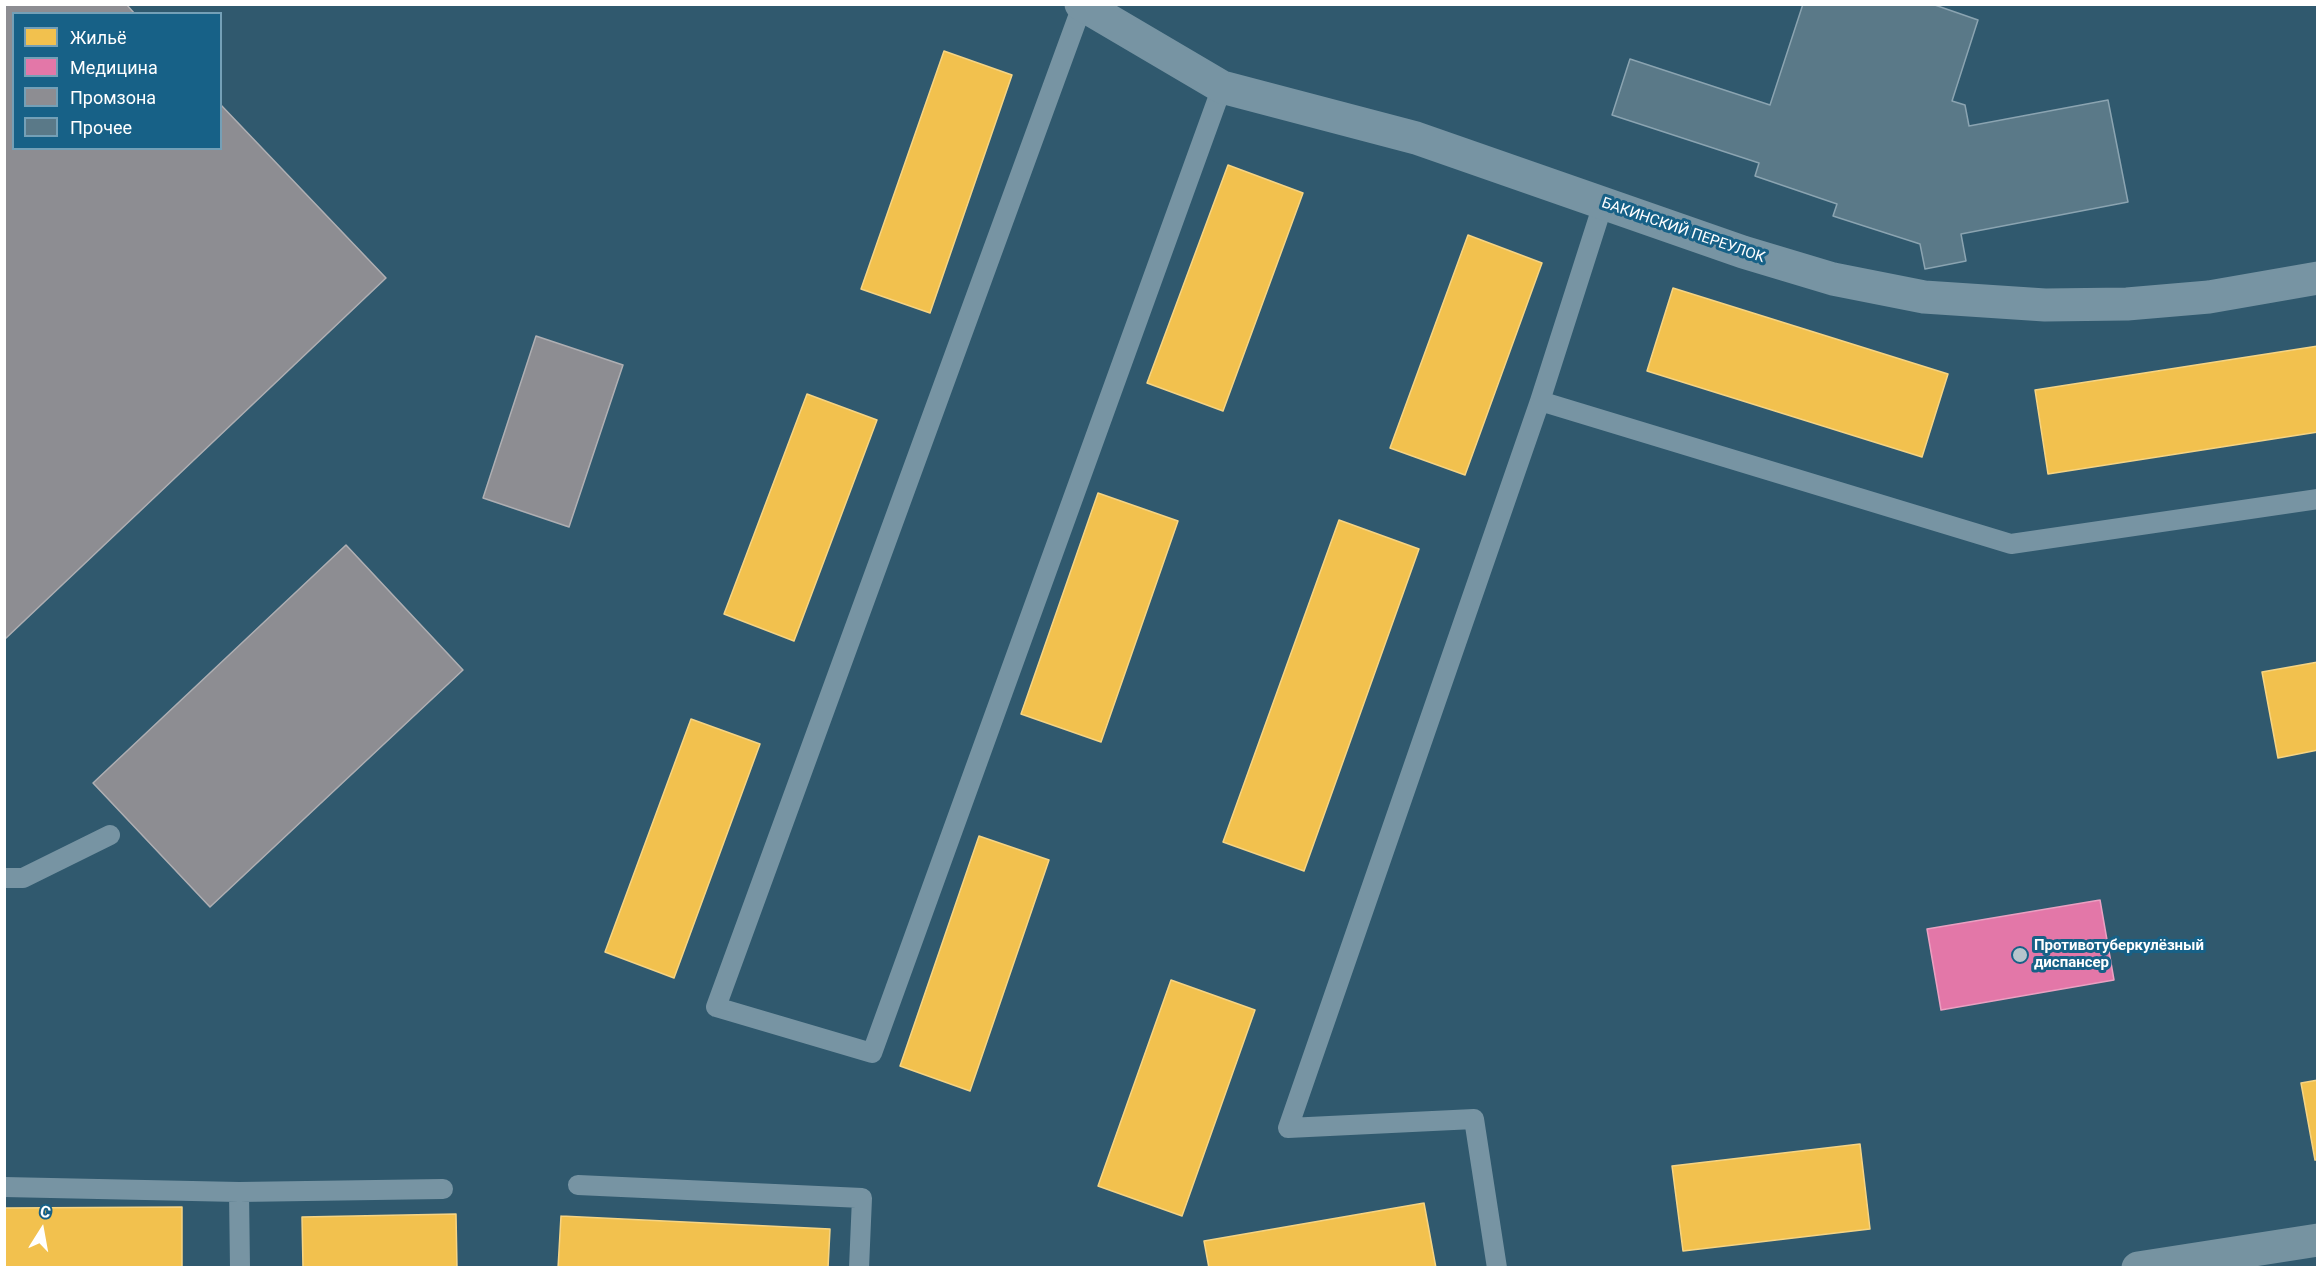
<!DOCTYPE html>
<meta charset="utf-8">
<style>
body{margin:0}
#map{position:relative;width:2322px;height:1272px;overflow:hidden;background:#30596e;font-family:Roboto,sans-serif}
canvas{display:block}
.frame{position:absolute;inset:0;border:6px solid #fff;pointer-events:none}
.legend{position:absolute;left:12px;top:12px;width:210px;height:138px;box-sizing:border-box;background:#176187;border:2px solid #74a0b7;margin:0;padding:8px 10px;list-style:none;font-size:18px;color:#fff}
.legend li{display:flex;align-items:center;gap:12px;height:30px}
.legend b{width:30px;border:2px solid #74a0b7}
.north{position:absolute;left:12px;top:1200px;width:60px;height:60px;-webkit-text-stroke:4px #176187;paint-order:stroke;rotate:11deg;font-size:16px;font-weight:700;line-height:24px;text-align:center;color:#fff}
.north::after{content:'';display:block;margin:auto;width:21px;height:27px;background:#fff;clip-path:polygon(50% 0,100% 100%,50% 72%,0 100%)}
</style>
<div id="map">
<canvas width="2322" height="1272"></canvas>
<div class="frame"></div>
<ul class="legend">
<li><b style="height:16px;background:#f2c14e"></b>Жильё</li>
<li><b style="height:16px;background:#e377a8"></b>Медицина</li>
<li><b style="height:16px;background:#8d8d92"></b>Промзона</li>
<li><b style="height:16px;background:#5a7988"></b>Прочее</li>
</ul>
<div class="north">С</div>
</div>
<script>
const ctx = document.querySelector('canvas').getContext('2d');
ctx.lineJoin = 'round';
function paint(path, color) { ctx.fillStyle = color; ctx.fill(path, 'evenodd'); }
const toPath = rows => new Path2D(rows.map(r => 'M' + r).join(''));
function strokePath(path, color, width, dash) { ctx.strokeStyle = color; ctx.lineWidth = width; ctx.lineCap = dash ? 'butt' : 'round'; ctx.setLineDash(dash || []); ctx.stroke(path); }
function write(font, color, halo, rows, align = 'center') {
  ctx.font = font + ' Roboto,sans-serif'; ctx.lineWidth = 6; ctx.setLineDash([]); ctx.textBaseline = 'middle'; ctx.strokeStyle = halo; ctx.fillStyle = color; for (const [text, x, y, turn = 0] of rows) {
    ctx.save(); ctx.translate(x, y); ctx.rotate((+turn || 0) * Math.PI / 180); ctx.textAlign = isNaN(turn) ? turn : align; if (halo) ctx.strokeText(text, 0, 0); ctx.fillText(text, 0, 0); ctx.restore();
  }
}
const homes = toPath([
 [944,51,1012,75,930,313,861,289,944,51],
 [1228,165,1303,193,1223,411,1147,383,1228,165],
 [1468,235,1542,263,1465,475,1390,448,1468,235],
 [1673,288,1948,374,1922,457,1647,371,1673,288],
 [2318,346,2318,432,2048,474,2035,390,2318,346],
 [807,394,877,420,794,641,724,614,807,394],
 [1098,493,1178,521,1101,742,1021,714,1098,493],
 [1339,520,1419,549,1304,871,1223,842,1339,520],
 [2318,662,2318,750,2278,758,2262,672,2318,662],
 [691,719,760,744,674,978,605,952,691,719],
 [979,836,1049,860,970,1091,900,1066,979,836],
 [1171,980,1255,1010,1182,1216,1098,1186,1171,980],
 [2318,1080,2318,1160,2315,1160,2301,1083,2318,1080],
 [1860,1144,1870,1229,1683,1251,1672,1166,1860,1144],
 [1424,1203,1436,1268,1209,1268,1204,1241,1424,1203],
 [182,1207,182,1268,4,1268,4,1208,182,1207],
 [456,1214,457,1268,303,1268,302,1217,456,1214],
 [561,1216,830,1229,828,1268,558,1268,561,1216]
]);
paint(homes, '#f2c14e');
strokePath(homes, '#f6d483', 1.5);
const health = toPath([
 [2100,900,2114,980,1941,1010,1927,929,2100,900]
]);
paint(health, '#e377a8');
strokePath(health, '#eba0c2', 1.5);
const industry = toPath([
 [4,4,126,4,135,14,14,14,14,148,220,148,220,104,386,278,4,640,4,4],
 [536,336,623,365,569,527,483,498,536,336],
 [346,545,463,670,210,907,93,783,346,545]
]);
paint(industry, '#8d8d92');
strokePath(industry, '#afafb3', 1.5);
const building = toPath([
 [1803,4,1932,4,1978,20,1952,101,1965,105,1969,126,2108,100,2128,202,1961,234,1966,261,1925,269,1920,244,1833,216,1837,204,1755,176,1759,163,1612,115,1630,59,1770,105,1803,4]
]);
paint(building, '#5a7988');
strokePath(building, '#8ba4b1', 1.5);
strokePath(toPath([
 [1082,6,716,1007,872,1053,1222,87],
 [1603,204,1540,401,2011,544,2318,499],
 [4,878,23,878,110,835],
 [578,1185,862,1198,859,1268],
 [4,1187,239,1192,443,1189],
 [239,1192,240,1268],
 [1497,1268,1474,1119,1288,1128,1540,401]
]), '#7794a3', 20);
strokePath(toPath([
 [1081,4,1222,87,1416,138,1743,252,1833,279,1924,297,2045,305,2127,304,2209,297,2318,278]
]), '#7794a3', 33);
strokePath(toPath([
 [2138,1268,2318,1240]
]), '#7693a1', 33);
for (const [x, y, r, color] of [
 [2020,955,8,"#b7c5cc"]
]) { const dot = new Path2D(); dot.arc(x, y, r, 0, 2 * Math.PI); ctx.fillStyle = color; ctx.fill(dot); strokePath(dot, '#176187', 2); }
write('15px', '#fff', '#176187', [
 ["БАКИНСКИЙ ПЕРЕУЛОК",1683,231,19]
]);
write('bold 15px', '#fff', '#176187', [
 ["Противотуберкулёзный",2034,946],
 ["диспансер",2034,963]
], 'left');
</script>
